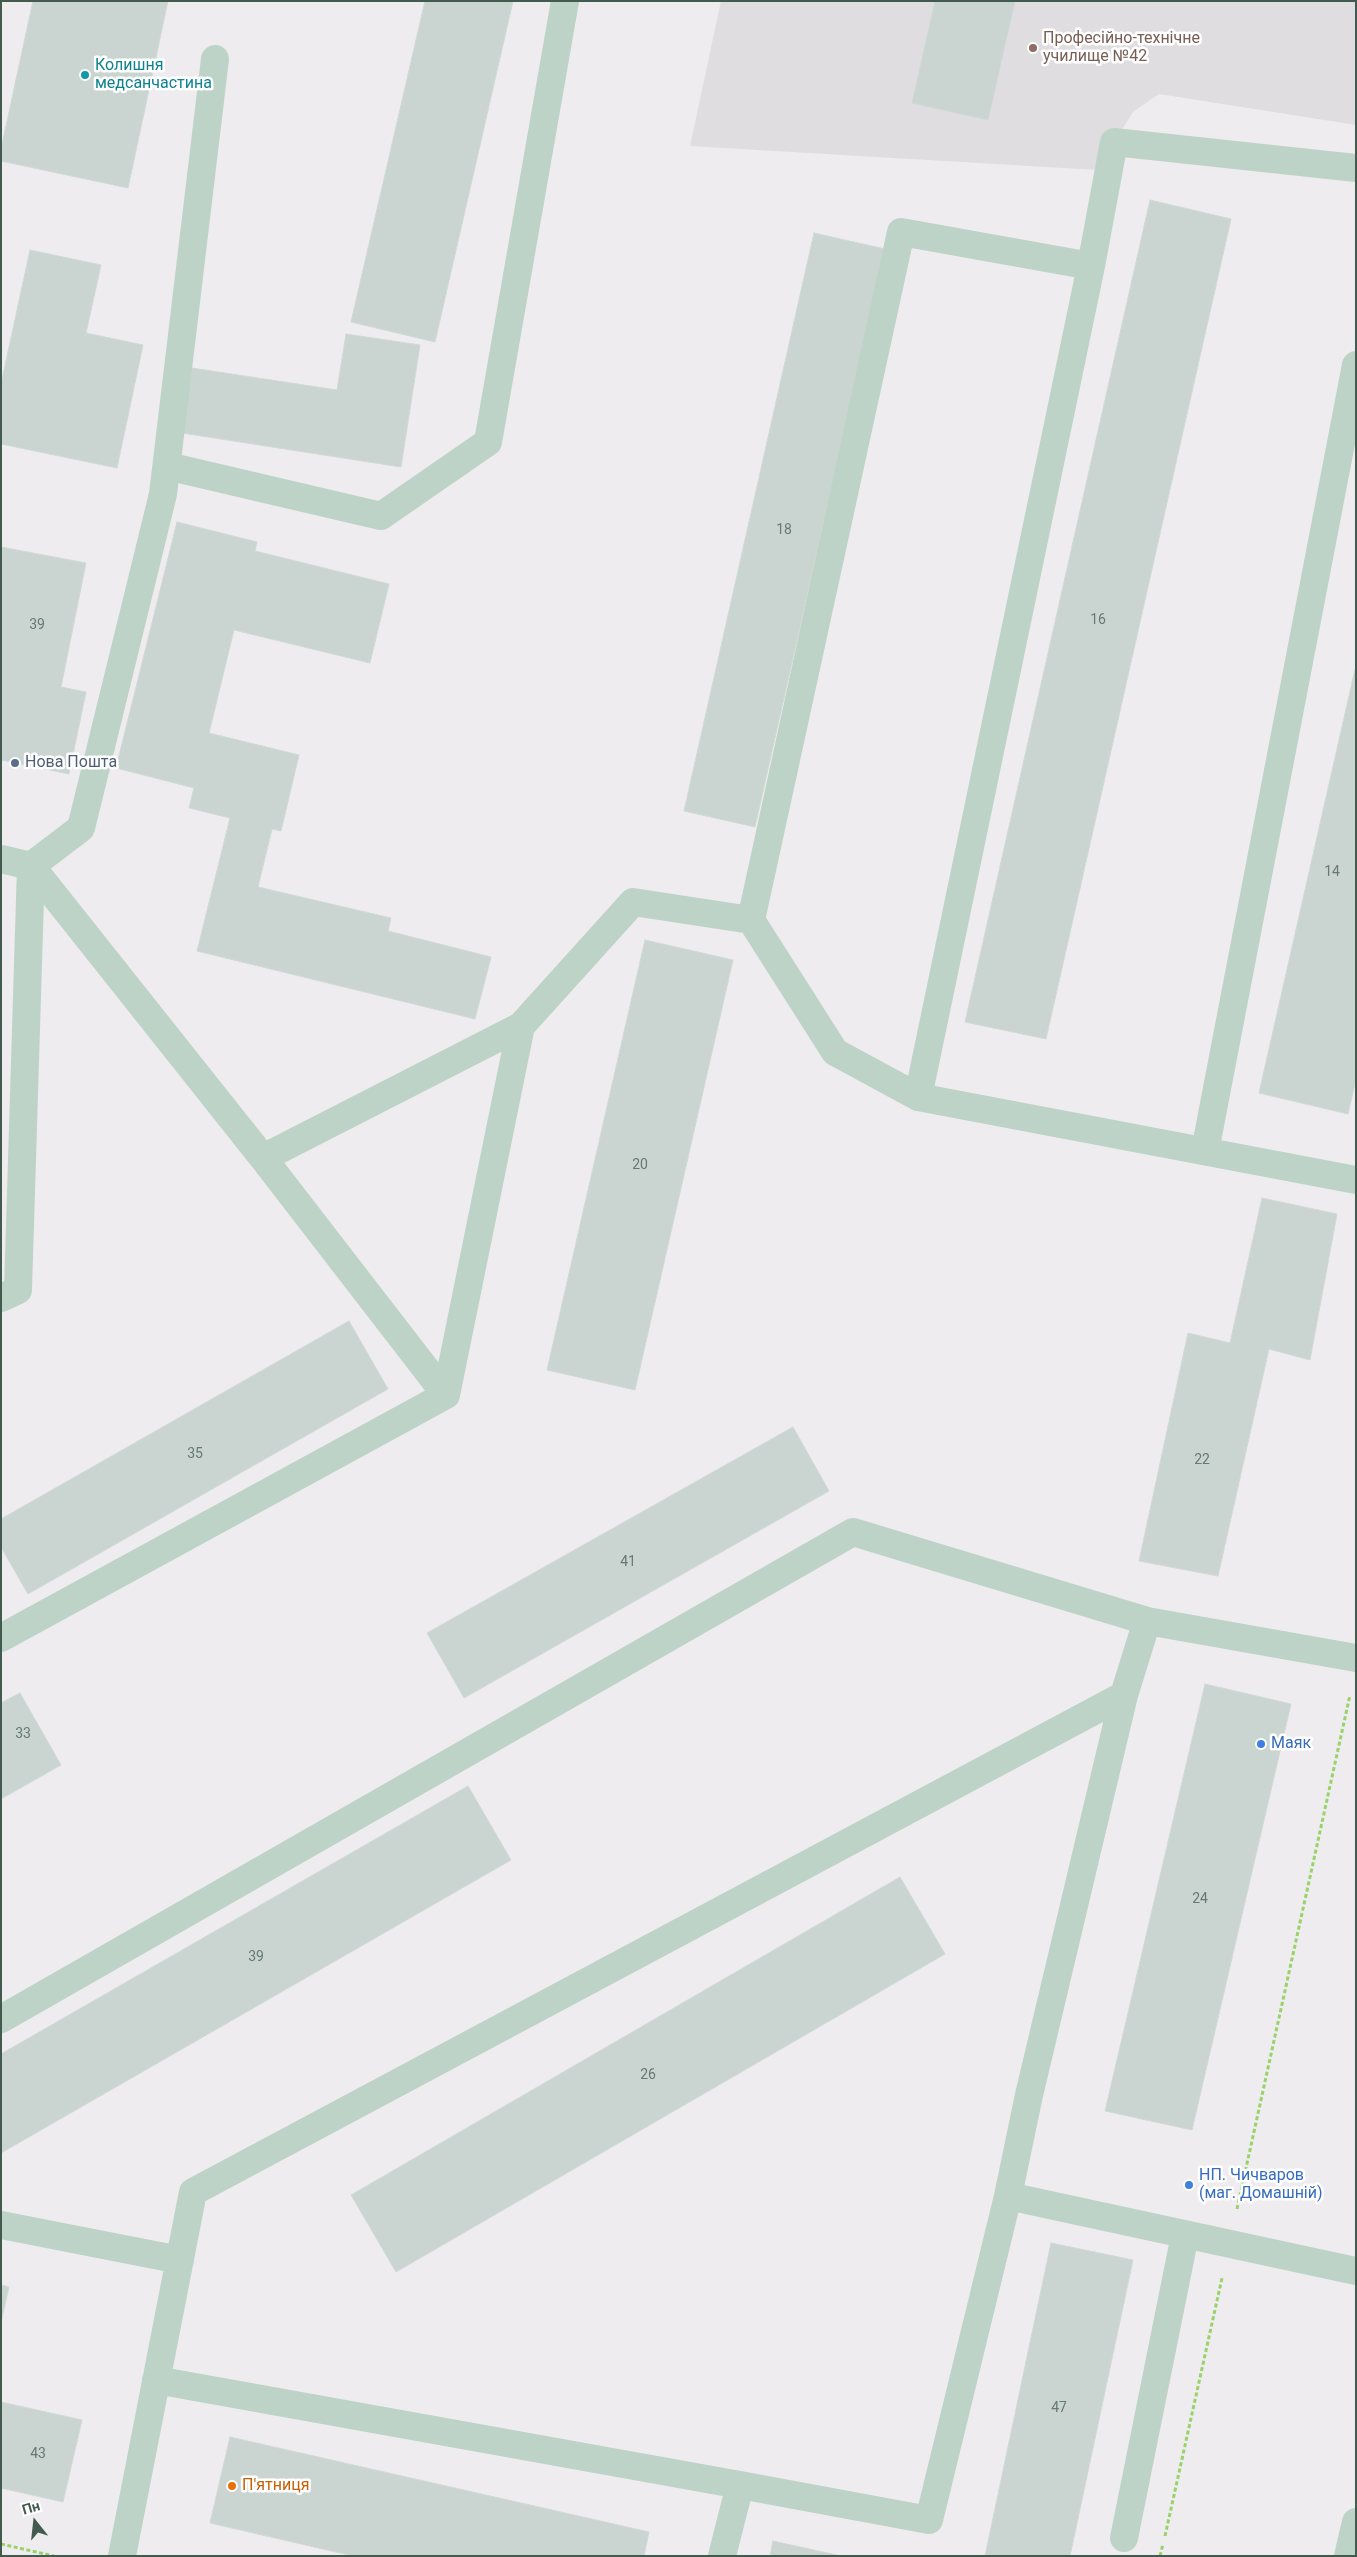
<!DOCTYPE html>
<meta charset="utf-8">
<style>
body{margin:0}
#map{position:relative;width:1357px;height:2557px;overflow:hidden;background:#efecef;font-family:Roboto,sans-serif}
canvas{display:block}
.frame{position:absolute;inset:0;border:2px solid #435b4f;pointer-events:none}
.north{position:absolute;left:10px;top:2497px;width:50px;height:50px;-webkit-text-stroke:4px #fff;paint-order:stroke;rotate:344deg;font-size:14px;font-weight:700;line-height:20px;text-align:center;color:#435b4f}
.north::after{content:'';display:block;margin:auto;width:18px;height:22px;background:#435b4f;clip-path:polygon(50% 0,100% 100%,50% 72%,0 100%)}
</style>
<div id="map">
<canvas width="1357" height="2557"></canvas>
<div class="frame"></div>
<div class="north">Пн</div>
</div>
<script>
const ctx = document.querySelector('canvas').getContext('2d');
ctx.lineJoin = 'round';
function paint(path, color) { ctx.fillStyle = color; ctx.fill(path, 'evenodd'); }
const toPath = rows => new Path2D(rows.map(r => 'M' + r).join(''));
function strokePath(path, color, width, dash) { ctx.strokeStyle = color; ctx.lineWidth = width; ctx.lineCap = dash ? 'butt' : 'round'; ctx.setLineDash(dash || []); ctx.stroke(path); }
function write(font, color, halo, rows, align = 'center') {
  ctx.font = font + ' Roboto,sans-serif'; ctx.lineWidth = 5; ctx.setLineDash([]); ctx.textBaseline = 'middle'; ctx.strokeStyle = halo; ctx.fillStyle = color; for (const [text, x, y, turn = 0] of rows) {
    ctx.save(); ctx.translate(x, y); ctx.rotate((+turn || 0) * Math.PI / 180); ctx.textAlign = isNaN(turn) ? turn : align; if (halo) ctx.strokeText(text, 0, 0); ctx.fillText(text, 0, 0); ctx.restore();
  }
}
paint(toPath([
 [721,1,1356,1,1356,125,1159,94,1133,112,1097,170,690,146]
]), '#e0dde1');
const building = toPath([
 [33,1,168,1,128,188,1,161,1,149,33,1],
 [425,1,513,1,435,342,351,322,425,1],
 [935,1,1015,1,988,120,912,103,935,1],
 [1150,200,1231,219,1046,1039,965,1022,1150,200],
 [814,233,885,249,755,827,684,811,814,233],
 [30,250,101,265,86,333,143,345,117,468,1,444,1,384,30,250],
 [346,334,420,345,401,467,182,433,192,368,337,390,346,334],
 [177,522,257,542,255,551,389,584,370,663,234,630,209,733,299,755,281,831,272,829,258,887,391,918,388,931,491,957,475,1019,197,951,230,818,189,808,194,788,116,768,177,522],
 [1,547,86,563,61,687,86,692,69,774,1,760,1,547],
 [1356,665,1356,1079,1348,1114,1259,1093,1356,665],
 [645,940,733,960,635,1390,547,1370,645,940],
 [1262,1198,1337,1214,1310,1360,1269,1349,1218,1576,1139,1561,1188,1333,1230,1343,1262,1198],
 [349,1321,388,1389,28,1594,1,1547,1,1519,349,1321],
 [793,1427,829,1491,464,1698,427,1633,793,1427],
 [1205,1684,1291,1704,1192,2130,1105,2111,1205,1684],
 [20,1693,61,1765,1,1799,1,1703,20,1693],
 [468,1786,511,1860,1,2153,1,2054,468,1786],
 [900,1877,945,1954,396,2272,351,2195,900,1877],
 [1051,2243,1133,2260,1070,2556,985,2556,1051,2243],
 [1,2285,9,2287,1,2322,1,2285],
 [1,2402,82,2420,63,2502,1,2488,1,2402],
 [230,2437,649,2532,644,2556,353,2556,210,2523,230,2437],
 [773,2541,841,2556,770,2556,773,2541]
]);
paint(building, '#cad5d2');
strokePath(building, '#cfd9d6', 1);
strokePath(toPath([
 [1237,2209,1350,1695],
 [1165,2536,1222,2278],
 [1,2544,54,2556],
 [1160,2556,1163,2544]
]), '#98d36a', 3, [4, 2.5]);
strokePath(toPath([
 [1091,266,1114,142,1356,168],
 [167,466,381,516,488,442,565,1],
 [1,859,31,866,263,1158,521,1026,633,902,751,920,901,232,1091,266,918,1097,835,1052,751,920],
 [31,866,81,828,163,494,215,59],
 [918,1097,1356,1180],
 [1205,1151,1356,365],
 [1,1298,18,1290,31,866],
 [446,1395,521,1026],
 [1,1638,446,1395,263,1158],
 [1,2019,853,1532,1147,1621],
 [1008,2196,1029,2095,1124,1695],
 [1,2225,180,2260],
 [156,2380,740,2485],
 [1124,2538,1185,2235],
 [122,2556,193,2192,1124,1695,1147,1621,1356,1658],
 [722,2556,740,2485,929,2520,1008,2196,1356,2271],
 [1348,2556,1356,2522]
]), '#bed3c8', 28);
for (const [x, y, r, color] of [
 [1033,48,5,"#8d6e63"],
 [85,75,5,"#0f9aa8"],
 [15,763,5,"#5c6f8a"],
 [1261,1744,5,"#3f7fe0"],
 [1189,2185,5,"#3f7fe0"],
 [232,2486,5,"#e8710a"]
]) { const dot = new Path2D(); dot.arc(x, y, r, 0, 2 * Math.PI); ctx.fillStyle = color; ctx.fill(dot); strokePath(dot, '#fff', 2); }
write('14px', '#657a70', null, [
 ["18",784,530],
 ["16",1098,620],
 ["39",37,625],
 ["14",1332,872],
 ["20",640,1165],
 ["35",195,1454],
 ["22",1202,1460],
 ["41",628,1562],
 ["33",23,1734],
 ["24",1200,1899],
 ["39",256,1957],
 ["26",648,2075],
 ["47",1059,2408],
 ["43",38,2454]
]);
write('16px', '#785e54', '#fff', [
 ["Професійно-технічне",1043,39],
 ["училище №42",1043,57]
], 'left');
write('16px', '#0d838f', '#fff', [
 ["Колишня",95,66],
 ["медсанчастина",95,84]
], 'left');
write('16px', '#4e5e75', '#fff', [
 ["Нова Пошта",25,763]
], 'left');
write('16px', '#366cbe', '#fff', [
 ["Маяк",1271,1744],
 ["НП. Чичваров",1199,2176],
 ["(маг. Домашній)",1199,2194]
], 'left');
write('16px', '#c56008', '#fff', [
 ["П'ятниця",242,2486]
], 'left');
</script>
